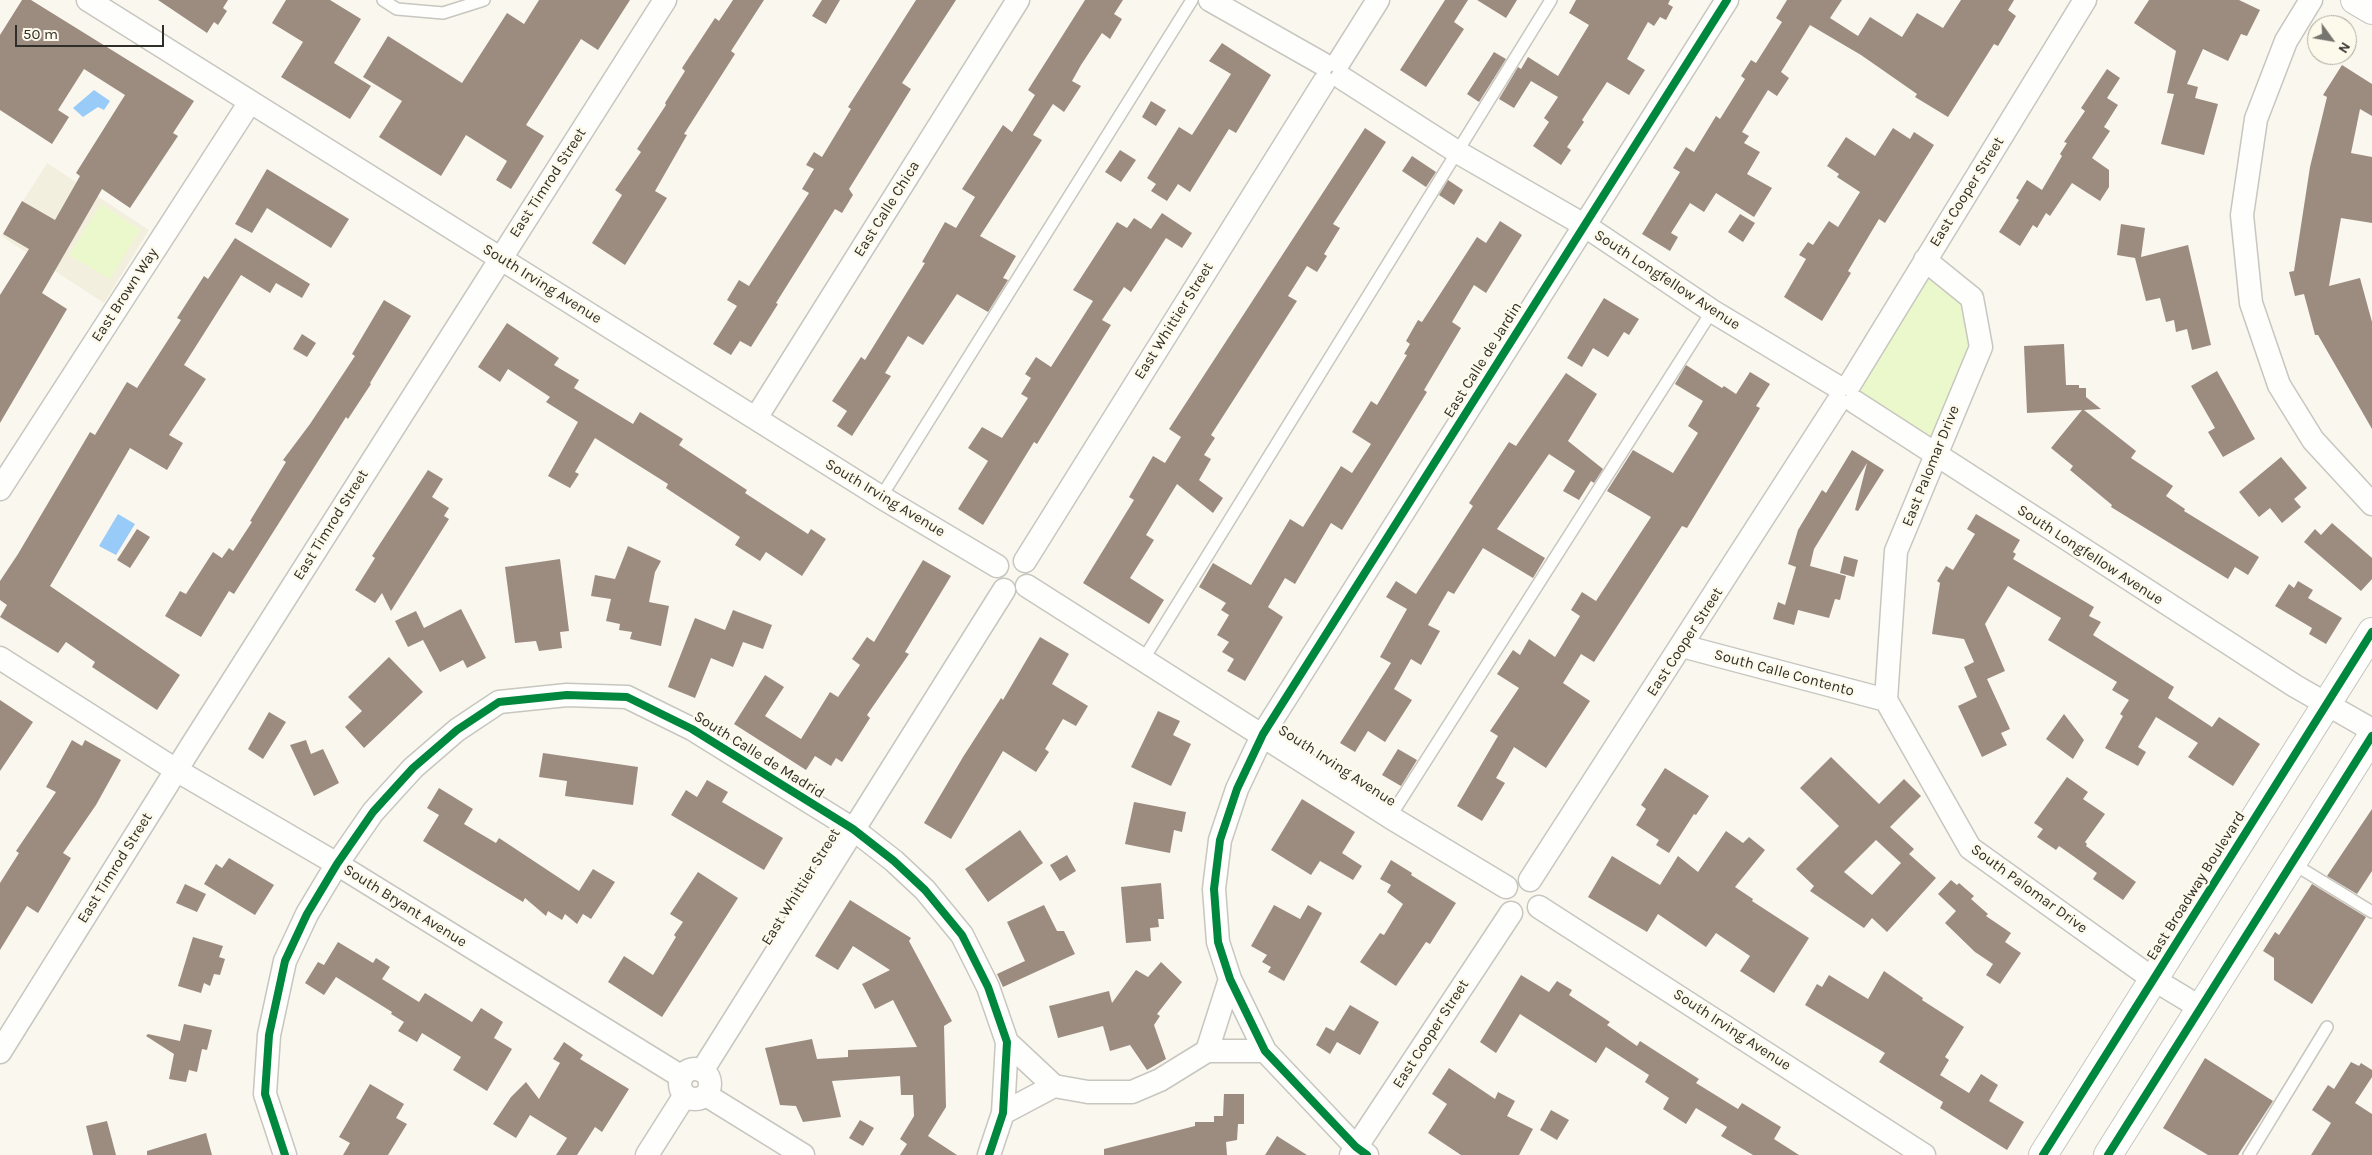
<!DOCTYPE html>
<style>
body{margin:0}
#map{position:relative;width:2372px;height:1155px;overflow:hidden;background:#faf7ef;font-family:Karla,sans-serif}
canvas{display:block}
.north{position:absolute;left:2307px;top:15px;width:50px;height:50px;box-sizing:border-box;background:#fefaeb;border:1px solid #aba89d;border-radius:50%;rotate:122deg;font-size:14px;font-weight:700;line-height:20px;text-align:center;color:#2f2e28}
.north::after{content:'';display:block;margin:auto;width:18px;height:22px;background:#76746e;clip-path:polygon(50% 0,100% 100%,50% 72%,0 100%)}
.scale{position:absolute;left:15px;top:25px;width:149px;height:22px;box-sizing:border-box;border:2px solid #2f2e28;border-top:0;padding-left:6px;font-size:15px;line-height:18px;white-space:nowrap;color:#2f2e28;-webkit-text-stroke:4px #fefaeb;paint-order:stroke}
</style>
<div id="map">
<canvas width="2372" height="1155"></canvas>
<div class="north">N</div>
<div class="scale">50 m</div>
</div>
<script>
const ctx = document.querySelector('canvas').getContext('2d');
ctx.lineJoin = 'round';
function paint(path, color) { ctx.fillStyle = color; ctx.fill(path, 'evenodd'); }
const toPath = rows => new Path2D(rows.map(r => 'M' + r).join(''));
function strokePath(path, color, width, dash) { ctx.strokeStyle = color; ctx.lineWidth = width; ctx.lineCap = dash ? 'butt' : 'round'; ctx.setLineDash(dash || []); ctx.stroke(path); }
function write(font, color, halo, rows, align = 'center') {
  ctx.font = font + ' Karla,sans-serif'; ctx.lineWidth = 5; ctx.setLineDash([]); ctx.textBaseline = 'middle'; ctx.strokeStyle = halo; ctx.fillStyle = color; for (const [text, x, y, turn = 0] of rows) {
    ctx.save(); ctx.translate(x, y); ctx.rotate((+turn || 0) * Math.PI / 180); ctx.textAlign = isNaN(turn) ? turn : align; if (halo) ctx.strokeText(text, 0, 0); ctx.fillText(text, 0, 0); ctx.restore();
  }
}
paint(toPath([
 [47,163,149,230,104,303,1,236]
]), '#f3efde');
paint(toPath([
 [101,204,140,230,110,279,69,255],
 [1926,277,1966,304,1975,347,1934,447,1852,396]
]), '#ebf8cb');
paint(toPath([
 [94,90,110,101,104,110,98,107,83,117,73,108],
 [118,514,135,524,116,555,99,546]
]), '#98cbf7');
paint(toPath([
 [22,0,31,0,194,101,173,133,178,136,130,208,102,189,42,293,67,309,0,423,0,295,29,249,3,234,22,201,55,220,80,176,76,173,125,95,84,69,58,110,69,117,52,144,0,110,0,35],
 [158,0,228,0,223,8,227,11,218,25,214,22,207,33],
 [286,0,330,0,361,19,334,63,371,86,350,119,281,77,303,42,272,23],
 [539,0,630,0,598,50,581,39,526,125,544,136,511,189,496,180,507,161,466,135,441,176,379,137,402,101,363,77,388,36,462,83,507,13,524,24],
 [733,0,764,0,731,51,735,54,684,134,687,135,655,191,667,198,625,265,592,243,622,195,615,190,641,152,637,149,666,105,665,103,685,71,682,68,715,18,719,21],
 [822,0,840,0,826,24,812,16],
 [916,0,956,0,902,83,911,89,849,189,853,195,842,213,835,209,776,303,778,304,751,347,740,341,731,355,713,344,737,306,727,300,739,280,749,286,809,193,802,189,814,169,806,165,814,152,822,157,851,109,848,107],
 [1085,0,1123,0,1114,14,1122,19,1110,39,1102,33,1081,65,1072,81,1081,86,1064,112,1053,104,1033,135,1042,140,980,236,1016,256,1003,278,1008,280,988,312,957,294,923,345,908,336,885,373,891,376,852,436,837,426,847,411,832,401,861,357,865,360,925,263,922,262,945,222,956,228,975,197,962,189,1003,125,1012,132,1035,95,1028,90],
 [1445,0,1468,0,1454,22,1464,29,1426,87,1400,70],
 [1477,0,1517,0,1506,18],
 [1576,0,1670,0,1668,4,1673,7,1666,20,1660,17,1654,26,1648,22,1627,59,1645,70,1629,95,1607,82,1582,120,1584,122,1567,147,1571,150,1561,165,1533,146,1549,122,1544,118,1558,97,1531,81,1514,108,1499,99,1518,67,1521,69,1528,57,1558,76,1589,25,1569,13],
 [1787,0,1842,0,1830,18,1858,36,1870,17,1902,37,1917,13,1943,28,1961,0,2014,0,2008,10,2016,16,1998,46,1994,44,1948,117,1915,97,1917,94,1861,55,1810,25,1781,72,1789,78,1777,96,1768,90,1742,132,1749,136,1744,143,1760,152,1747,174,1772,188,1754,217,1716,193,1704,212,1690,203,1671,233,1678,237,1670,251,1642,234,1680,172,1673,168,1686,147,1694,152,1716,116,1720,119,1745,79,1741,76,1751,60,1756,63,1782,22,1776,18],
 [2149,0,2239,0,2260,10,2247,36,2241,34,2228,61,2203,49,2187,84,2198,87,2195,98,2218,104,2204,155,2161,144,2174,94,2167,93,2176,51,2134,23],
 [1222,43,1271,75,1236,133,1229,129,1190,192,1178,184,1167,201,1151,191,1156,184,1147,178,1179,127,1192,135,1231,74,1209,61],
 [1494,52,1506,59,1479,102,1467,94],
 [2342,65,2372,84,2372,116,2360,109,2351,153,2372,157,2372,223,2341,218,2329,286,2360,278,2372,322,2372,429,2318,335,2315,335,2304,294,2295,296,2289,272,2294,271,2310,167,2327,97,2323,95],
 [2107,69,2120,78,2107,98,2118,105,2104,127,2110,131,2092,158,2109,170,2109,187,2100,201,2072,183,2050,216,2046,213,2037,228,2033,225,2020,246,1999,232,2019,200,2016,198,2027,180,2042,190,2062,156,2060,154,2067,143,2064,142,2085,111,2081,108],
 [1151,101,1166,110,1156,126,1142,117],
 [1365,128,1386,142,1333,224,1340,228,1324,254,1327,256,1317,272,1307,266,1288,296,1297,301,1211,435,1215,438,1204,455,1211,459,1199,480,1223,498,1213,513,1177,484,1146,535,1154,540,1130,578,1164,600,1149,624,1083,583,1134,500,1129,497,1153,456,1165,463,1181,437,1169,429],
 [1893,128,1910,139,1914,132,1934,145,1885,223,1879,219,1848,271,1851,273,1822,321,1784,297,1806,259,1799,255,1808,242,1813,245,1829,221,1838,227,1860,192,1837,177,1839,174,1827,166,1846,137,1875,156],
 [1120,150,1136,160,1121,182,1105,172],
 [1412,156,1436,172,1426,187,1402,171],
 [267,169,349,219,331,248,267,208,252,233,235,224],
 [1448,180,1463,190,1454,205,1439,195],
 [1162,213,1192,233,1182,248,1166,238,1131,292,1124,287,1102,320,1111,325,1037,444,1034,442,983,525,958,509,988,461,968,448,982,427,1002,438,1028,398,1021,394,1031,378,1025,374,1036,357,1051,367,1093,301,1073,290,1117,222,1127,228,1134,218,1151,229],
 [1740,214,1755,223,1743,242,1728,232],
 [1500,221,1522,235,1486,293,1474,285,1452,322,1461,328,1424,390,1427,392,1342,530,1331,523,1295,584,1285,578,1268,607,1283,617,1245,681,1227,671,1234,659,1222,652,1229,642,1217,635,1229,615,1221,610,1226,603,1199,587,1213,563,1251,585,1290,519,1303,527,1341,466,1352,473,1371,444,1352,432,1371,401,1377,405,1407,355,1404,354,1410,344,1406,341,1418,320,1422,322,1477,237,1486,243],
 [2121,224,2145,228,2141,257,2188,245,2211,345,2192,350,2187,329,2176,332,2174,320,2166,322,2160,298,2146,301,2135,258,2117,255],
 [235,238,310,284,302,298,276,283,270,293,241,275,184,365,206,379,169,435,183,443,167,470,130,448,50,586,180,675,157,710,92,667,95,662,66,642,58,653,0,617,7,605,0,600,0,581,18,554,90,432,95,435,127,382,137,388,181,320,177,318,204,276,208,279],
 [1604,298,1639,319,1629,335,1624,332,1608,357,1593,348,1582,367,1567,358],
 [384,300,411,316,370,383,371,384,348,419,346,417,234,594,229,591,201,637,165,616,180,591,186,594,213,552,222,558,229,548,233,551,252,522,250,521,286,462,283,460,310,424,355,356,352,354],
 [507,323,559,358,554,365,579,380,574,388,633,424,640,412,683,439,679,445,747,490,745,493,808,534,811,529,826,539,802,576,766,552,760,561,735,545,740,537,666,488,668,484,595,438,575,472,579,474,570,488,548,476,578,422,546,402,550,397,508,369,500,382,478,367],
 [302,334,316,343,307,357,293,349],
 [2064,344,2066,385,2079,385,2079,388,2086,388,2086,397,2101,409,2084,410,2136,451,2131,458,2173,486,2166,496,2185,509,2184,511,2259,557,2248,575,2235,567,2228,579,2111,507,2112,505,2070,470,2073,466,2051,448,2082,410,2027,413,2024,346],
 [1686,365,1722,388,1724,386,1736,394,1750,372,1770,384,1756,406,1760,408,1687,528,1682,526,1594,662,1581,654,1563,683,1590,701,1546,768,1514,747,1496,778,1505,783,1482,821,1457,806,1498,736,1490,731,1519,688,1497,674,1513,650,1520,655,1529,639,1555,657,1580,616,1571,610,1582,592,1596,601,1651,517,1607,491,1633,450,1673,473,1698,433,1688,426,1703,401,1675,384],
 [2217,371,2255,439,2223,457,2208,432,2215,428,2191,386],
 [1566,373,1597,394,1568,441,1603,469,1594,483,1591,481,1579,500,1563,491,1575,471,1549,454,1497,529,1545,558,1533,578,1483,548,1454,594,1448,591,1428,625,1440,631,1421,665,1411,659,1394,689,1412,700,1385,742,1368,731,1355,752,1340,743,1391,663,1380,657,1407,609,1386,597,1396,581,1416,594,1473,506,1469,503,1509,442,1516,446],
 [1852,450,1884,470,1858,511,1855,510,1867,463,1814,549,1810,566,1846,576,1840,600,1835,599,1829,618,1798,610,1794,625,1773,619,1778,602,1785,605,1796,567,1788,564,1798,530,1822,490,1826,493],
 [2281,457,2307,488,2294,499,2301,507,2282,523,2270,508,2259,517,2239,492],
 [428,470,443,479,432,497,449,508,444,516,449,519,391,611,382,593,375,603,355,590,375,558,372,556],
 [1976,514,2020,540,2013,552,2016,554,2013,559,2094,607,2089,616,2101,622,2093,635,2174,687,2168,698,2212,727,2219,717,2260,744,2233,786,2188,757,2198,743,2156,717,2138,747,2146,752,2138,766,2105,748,2123,716,2120,714,2129,700,2112,690,2117,682,2048,640,2061,618,2008,586,1985,624,2005,671,1987,679,2010,729,2001,733,2007,745,1982,757,1958,706,1977,697,1964,667,1974,662,1964,639,1932,634,1940,583,1937,581,1946,566,1953,570,1975,534,1967,529],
 [2332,523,2372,558,2372,579,2361,591,2304,542,2315,529,2321,535],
 [137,529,150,537,130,568,117,560],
 [628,546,661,561,655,572,649,602,669,606,661,646,630,639,632,632,619,630,620,624,606,621,611,599,591,596,595,575,615,579],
 [1844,556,1858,560,1854,577,1840,573],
 [560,559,569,631,560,632,562,648,539,651,536,641,515,643,505,567],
 [923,560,951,576,905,652,909,654,867,715,870,718,842,762,836,758,831,766,815,756,806,770,734,724,765,675,784,687,765,716,801,739,830,692,838,697,860,665,852,659,867,637,874,642],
 [2298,581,2313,590,2308,598,2342,618,2326,644,2309,634,2312,628,2275,606,2289,584,2294,588],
 [461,609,486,658,467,668,463,660,440,672,423,640,408,647,395,621,416,611,424,628],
 [733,610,772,625,763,649,743,642,733,667,711,658,695,698,668,687,695,618,725,630],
 [1040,637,1069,654,1052,684,1088,706,1076,726,1063,719,1045,749,1049,752,1036,772,1003,751,951,839,924,823,963,757,1001,698,1003,700],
 [389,657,423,692,364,748,345,727,362,711,348,697],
 [0,700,33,722,0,771],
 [1158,711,1180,721,1173,735,1191,744,1171,786,1131,767],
 [269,712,286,722,263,759,248,749],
 [2064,714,2084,740,2073,759,2046,739],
 [72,740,82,746,85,740,121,760,96,805,63,853,71,858,38,913,27,906,0,950,0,883,19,853,16,851,56,792,46,787],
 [306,740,311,754,323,749,339,783,314,796,290,745],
 [1398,749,1417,760,1401,786,1382,775],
 [543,753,638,767,633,805,565,796,567,781,539,777],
 [1831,757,1879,804,1904,779,1921,796,1890,827,1914,849,1909,854,1936,878,1887,932,1872,918,1864,928,1810,891,1814,886,1796,869,1839,826,1800,788],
 [1876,840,1901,863,1872,895,1844,872],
 [1665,768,1709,796,1696,815,1694,814,1669,853,1656,845,1659,840,1636,825,1646,809,1641,805],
 [2067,777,2088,792,2083,799,2105,814,2085,842,2087,844,2086,846,2136,882,2123,900,2093,879,2097,873,2059,846,2056,850,2037,837,2043,829,2034,823],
 [707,780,728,792,722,802,783,838,764,870,671,815,686,790,697,797],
 [439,788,473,809,464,824,496,843,499,838,579,891,593,869,615,882,591,919,583,914,577,924,565,914,562,920,548,911,546,916,525,898,523,902,423,841,439,815,427,808],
 [1302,799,1355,832,1342,853,1362,866,1353,880,1320,861,1311,875,1271,850],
 [1134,802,1186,812,1182,832,1174,830,1170,853,1125,844],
 [2372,809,2372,871,2357,894,2327,876],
 [1020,830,1043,863,988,902,965,869],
 [1726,831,1743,843,1749,837,1765,850,1735,887,1753,899,1752,901,1809,938,1774,993,1740,971,1750,956,1716,933,1706,947,1658,914,1647,932,1588,897,1612,856,1660,885,1678,856,1698,872],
 [1067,855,1076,871,1060,881,1050,865],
 [229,858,274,885,255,915,204,884,216,864,222,868],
 [1391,860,1412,873,1411,875,1456,903,1430,944,1426,942,1396,986,1360,962,1380,933,1384,935,1403,904,1387,892,1391,885,1380,879],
 [698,872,738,898,662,1017,608,982,624,956,653,975,676,937,674,935,683,922,670,914],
 [1951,880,1957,885,1959,883,1974,896,1971,899,1988,914,1986,916,2011,933,2005,942,2021,953,2000,984,1986,975,1993,964,1975,952,1945,923,1956,911,1938,894],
 [1161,883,1164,919,1158,919,1159,927,1150,928,1151,941,1126,943,1121,887],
 [185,884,206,894,197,912,176,903],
 [2312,884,2366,917,2312,1004,2274,980,2274,958,2263,951,2275,932,2279,935],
 [850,900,911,938,909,941,952,1021,944,1026,946,1107,928,1136,957,1155,900,1155,907,1144,900,1139,914,1116,913,1095,901,1095,900,1076,832,1081,841,1117,803,1122,796,1106,780,1105,765,1048,812,1039,817,1059,848,1057,848,1050,917,1047,893,1000,875,1009,862,984,890,970,853,946,838,970,815,956],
 [1044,905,1057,931,1064,931,1075,954,1003,987,997,974,1025,961,1007,922],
 [1274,905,1300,919,1308,905,1322,913,1284,981,1268,972,1271,967,1262,962,1267,955,1251,946],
 [193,937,223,946,219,957,225,959,220,975,214,974,210,986,204,983,201,993,178,986],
 [338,942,373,963,376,958,390,967,382,979,419,1002,425,993,472,1022,481,1008,503,1022,494,1038,512,1049,487,1091,453,1070,461,1057,422,1033,417,1042,398,1031,404,1022,391,1014,392,1012,336,977,324,995,305,983,318,962,324,965],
 [1161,962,1182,982,1157,1014,1160,1016,1154,1025,1166,1059,1147,1070,1130,1045,1110,1051,1103,1026,1058,1038,1049,1006,1109,991,1112,1003,1136,970,1148,977],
 [1884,971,1923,998,1922,1000,1964,1027,1945,1057,1949,1060,1940,1075,1969,1093,1981,1074,1998,1085,1989,1101,2024,1122,2007,1150,1940,1108,1943,1102,1879,1062,1885,1053,1805,1005,1817,984,1822,987,1829,975,1868,999],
 [1521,975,1549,992,1557,981,1572,990,1569,995,1610,1022,1607,1025,1637,1046,1640,1041,1699,1079,1696,1083,1738,1109,1742,1103,1781,1127,1774,1139,1799,1155,1753,1155,1721,1136,1727,1127,1696,1108,1686,1124,1663,1109,1669,1098,1645,1082,1649,1075,1606,1047,1596,1063,1520,1014,1496,1053,1480,1042],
 [1350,1005,1379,1022,1360,1055,1337,1042,1330,1054,1316,1045,1326,1027,1334,1031],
 [184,1024,212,1030,207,1050,202,1049,197,1072,189,1070,186,1082,169,1079,174,1054,146,1036,148,1034,180,1041],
 [564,1042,583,1055,580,1059,629,1089,602,1132,595,1127,577,1155,556,1155,567,1138,530,1115,516,1138,493,1124,511,1097,526,1082,539,1099,560,1063,553,1059],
 [2205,1058,2273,1101,2238,1155,2208,1155,2163,1128],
 [2351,1062,2359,1066,2361,1063,2372,1070,2372,1077,2355,1103,2372,1114,2372,1155,2311,1155,2331,1123,2312,1110,2328,1085,2334,1089],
 [1449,1068,1495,1099,1498,1092,1515,1101,1507,1116,1533,1129,1519,1155,1461,1155,1428,1133,1447,1104,1432,1094],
 [370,1084,404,1104,396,1118,407,1124,388,1155,343,1155,350,1143,339,1137],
 [1224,1094,1244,1094,1244,1124,1238,1124,1237,1140,1226,1142,1227,1155,1104,1155,1104,1149,1195,1126,1195,1122,1214,1122,1214,1116,1223,1116],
 [1551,1110,1569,1120,1557,1140,1540,1130],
 [860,1120,874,1128,863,1146,849,1138],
 [107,1121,116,1155,93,1155,86,1126],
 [206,1133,212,1155,147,1155,147,1151],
 [1277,1136,1307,1155,1265,1155]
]), '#9c8c80');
const service = toPath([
 [383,0,397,9,443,13,484,0],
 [881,497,1192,0],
 [1143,660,1551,0],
 [1390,817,1712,311],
 [2292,863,2372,912],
 [2249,1155,2327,1027]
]);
const minor = toPath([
 [88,0,881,497,997,566],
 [1210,0,1323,64],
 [2311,0,2286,41,2256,119,2242,215,2251,303,2279,385,2313,440,2372,504],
 [1339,62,1378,0],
 [1342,78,1459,153,1584,225,1712,311,1838,387],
 [1850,384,2085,0],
 [1855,402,2295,686,2372,730],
 [756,418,1018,0],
 [0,489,250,102],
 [1025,561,1324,82],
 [1027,586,1390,817,1506,887],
 [1682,646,1886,700],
 [0,658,176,770,337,864,682,1077],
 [1886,700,1896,551,1981,347,1972,298,1925,260],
 [1886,700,1970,848,2153,979,2201,1008],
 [1530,880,1837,403],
 [1539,907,1924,1155],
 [1007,1042,1054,1086],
 [1207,1051,1265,1051],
 [0,1052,192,745,665,0],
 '680 1084a15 15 0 1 1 30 0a15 15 0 1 1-30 0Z',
 [702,1071,1004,590],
 [706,1095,803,1155],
 [1003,1113,1054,1086,1088,1092,1132,1092,1160,1080,1207,1051,1230,979],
 [285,1155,265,1094,269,1035,285,961,307,914,337,864,373,812,413,768,457,730,499,702,567,695,627,697,692,729,853,829,894,861,925,890,962,935,988,987,1007,1042,1003,1113,989,1155],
 [647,1155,685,1095],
 [1351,1155,1511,913],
 [1367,1155,1356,1147,1265,1051,1230,979,1218,942,1214,889,1220,840,1237,789,1263,734,1727,0]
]);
const primary = toPath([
 [2355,0,2372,10],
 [2043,1155,2372,632],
 [2108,1155,2372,736]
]);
strokePath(service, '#c7c6bf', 14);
strokePath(minor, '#c7c6bf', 25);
strokePath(primary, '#c7c6bf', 30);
strokePath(service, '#fefefd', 11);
strokePath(minor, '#fefefd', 22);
strokePath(primary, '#fefefd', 28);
strokePath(toPath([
 [285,1155,265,1094,269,1035,285,961,307,914,337,864,373,812,413,768,457,730,499,702,567,695,627,697,692,729,853,829,894,861,925,890,962,935,988,987,1007,1042,1003,1113,989,1155],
 [1367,1155,1356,1147,1265,1051,1230,979,1218,942,1214,889,1220,840,1237,789,1263,734,1727,0],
 [2043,1155,2372,632],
 [2108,1155,2372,736]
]), '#00873e', 8);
write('15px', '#2f2e28', '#fefaeb', [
 ["East Timrod Street",548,183,-57],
 ["East Cooper Street",1967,192,-58],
 ["East Calle Chica",887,209,-58],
 ["South Longfellow Avenue",1667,280,33],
 ["South Irving Avenue",542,284,32],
 ["East Brown Way",125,295,-57],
 ["East Whittier Street",1174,321,-58],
 ["East Calle de Jardin",1483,360,-58],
 ["East Palomar Drive",1931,466,-68],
 ["South Irving Avenue",885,498,31],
 ["East Timrod Street",331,525,-58],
 ["South Longfellow Avenue",2090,555,33],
 ["East Cooper Street",1685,642,-57],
 ["South Calle Contento",1784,673,15],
 ["South Calle de Madrid",759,755,32],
 ["South Irving Avenue",1337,766,33],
 ["East Timrod Street",115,868,-58],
 ["East Broadway Boulevard",2196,886,-58],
 ["East Whittier Street",801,887,-58],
 ["South Palomar Drive",2029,889,36],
 ["South Bryant Avenue",405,906,32],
 ["South Irving Avenue",1732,1030,33],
 ["East Cooper Street",1431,1034,-57]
]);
</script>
